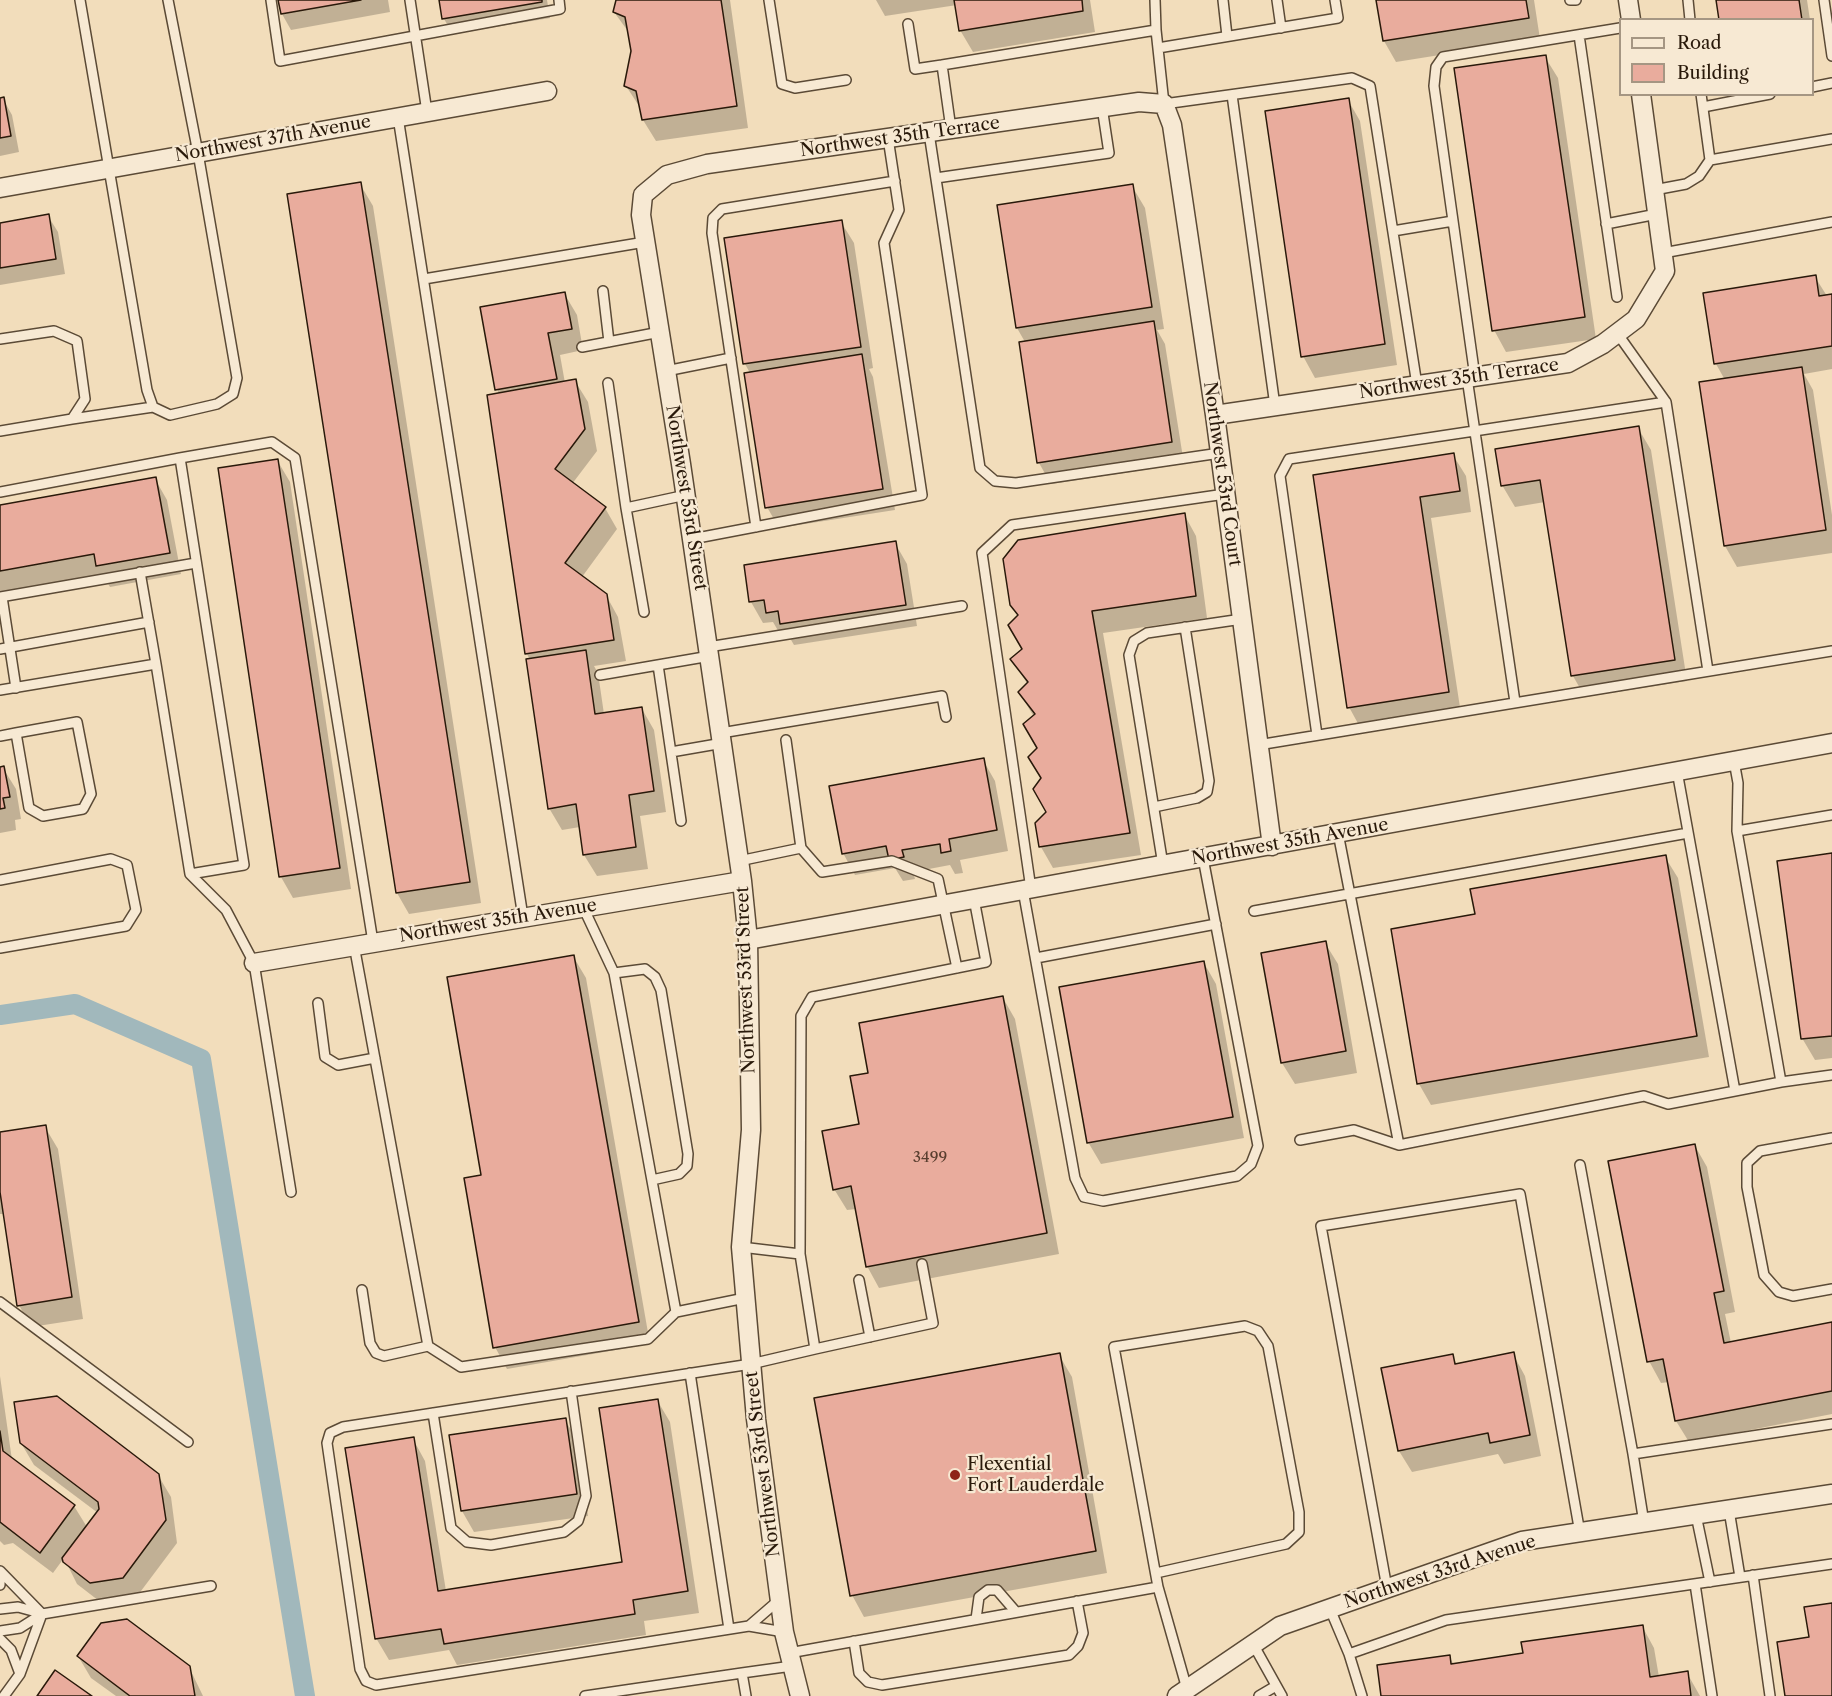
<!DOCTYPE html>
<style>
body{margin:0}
#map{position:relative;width:1832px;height:1696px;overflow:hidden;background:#f2ddbb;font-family:"Libre Caslon Text",serif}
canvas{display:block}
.legend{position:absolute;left:1619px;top:18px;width:195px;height:78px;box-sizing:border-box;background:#f7e9d3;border:2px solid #a59683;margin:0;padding:8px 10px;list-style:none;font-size:18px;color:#29190a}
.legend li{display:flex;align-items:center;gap:12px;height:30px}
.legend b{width:30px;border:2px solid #a59683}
</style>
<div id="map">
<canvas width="1832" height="1696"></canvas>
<ul class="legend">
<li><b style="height:8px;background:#f7e9d3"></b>Road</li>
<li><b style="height:16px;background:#e9ac9d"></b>Building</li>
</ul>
</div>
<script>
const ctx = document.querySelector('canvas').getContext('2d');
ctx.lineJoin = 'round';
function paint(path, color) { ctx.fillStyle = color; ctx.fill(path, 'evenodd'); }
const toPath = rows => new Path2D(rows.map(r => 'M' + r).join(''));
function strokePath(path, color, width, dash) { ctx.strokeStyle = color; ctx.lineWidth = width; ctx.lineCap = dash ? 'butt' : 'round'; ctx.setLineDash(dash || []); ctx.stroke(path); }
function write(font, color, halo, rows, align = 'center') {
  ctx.font = font + ' "Libre Caslon Text",serif'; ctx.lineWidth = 4.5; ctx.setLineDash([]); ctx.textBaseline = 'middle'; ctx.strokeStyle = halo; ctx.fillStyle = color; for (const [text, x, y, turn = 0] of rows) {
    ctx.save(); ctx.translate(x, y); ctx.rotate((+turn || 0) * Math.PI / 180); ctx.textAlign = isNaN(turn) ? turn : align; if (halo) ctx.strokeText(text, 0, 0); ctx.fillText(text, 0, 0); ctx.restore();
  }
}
paint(toPath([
 [280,0,388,0,390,12,291,30,282,14],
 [441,0,547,0,550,18,453,34,444,19],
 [617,0,730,0,748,128,656,141,643,120,641,109,626,86,632,51,630,34,614,12],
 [876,0,1090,0,1095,32,973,52,960,30,957,5,885,16],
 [1377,0,1534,0,1540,39,1396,62,1384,41],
 [1717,0,1807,0,1810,20,1720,20],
 [1545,57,1558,78,1596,339,1506,352,1494,330],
 [0,99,3,99,12,115,19,152,0,156],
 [1348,100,1360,121,1397,365,1315,378,1303,356],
 [360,184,373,206,481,903,409,914,397,893],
 [1132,186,1145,208,1164,329,1157,330,1165,344,1184,464,1051,484,1039,463,1025,342,1017,328],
 [48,216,58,232,65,274,0,285,0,224],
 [841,222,854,243,873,368,869,369,873,377,895,510,779,528,767,507,750,373,745,364,726,239],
 [1815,277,1827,296,1832,295,1832,369,1804,374,1813,390,1832,515,1832,553,1737,567,1725,546,1725,380,1716,364,1705,294],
 [564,293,577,315,583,350,560,355,565,383,575,381,588,402,597,451,572,484,605,508,617,529,582,577,606,595,618,617,626,661,594,666,598,673,604,714,642,709,654,730,666,812,640,816,648,869,597,876,584,855,580,827,562,830,549,808,530,660,527,654,489,396,499,394,497,389],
 [1638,428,1651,450,1687,681,1585,697,1573,676,1545,502,1515,507,1502,485],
 [1453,455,1466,476,1471,512,1431,518,1461,714,1361,729,1349,707,1314,476],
 [277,460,290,482,351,889,293,898,281,877],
 [155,479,167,500,181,574,110,587,103,575,0,594,0,507],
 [1184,514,1196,536,1207,618,1103,633,1141,855,1053,868,1041,847,1036,824,1048,812,1034,717,1019,692,1028,685,1012,659,1024,649,1019,616,1012,604],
 [895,543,907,564,917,626,794,645,787,633,780,634,773,622,763,623,751,602],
 [983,760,995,781,1008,851,960,860,963,873,955,874,950,865,913,872,915,879,903,881,895,868,855,875,843,853],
 [0,768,3,768,16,789,21,819,15,820,16,830,0,833],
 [1832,855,1832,1058,1815,1060,1802,1038],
 [1665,857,1678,878,1709,1057,1431,1105,1419,1084,1392,930,1476,916],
 [1325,943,1338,964,1357,1073,1295,1084,1282,1063],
 [573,956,586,978,650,1344,507,1369,495,1347],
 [1204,963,1216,984,1244,1138,1101,1164,1088,1142],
 [1003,998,1015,1019,1059,1254,879,1288,867,1266,856,1209,847,1210,834,1189,861,1125,870,1074],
 [45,1127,58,1149,83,1319,31,1327,19,1305,5,1214,0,1214,0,1134],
 [1695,1146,1707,1167,1735,1312,1725,1314,1731,1343,1832,1323,1832,1414,1689,1442,1676,1421,1669,1382,1661,1383,1649,1361],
 [1513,1354,1525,1376,1541,1456,1504,1464,1498,1454,1412,1472,1399,1451,1452,1356,1457,1365],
 [1059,1355,1072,1377,1107,1573,864,1617,852,1595],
 [0,1376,12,1460,74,1506,87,1527,98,1513,34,1465,21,1443,158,1475,171,1497,177,1543,135,1599,103,1604,77,1584,64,1558,53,1573,13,1543,4,1545,0,1541],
 [657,1400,670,1422,699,1613,644,1621,646,1635,457,1665,449,1650,389,1660,376,1638,413,1439,425,1461,446,1591,624,1563],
 [565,1420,578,1441,588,1516,474,1532,462,1511,451,1436],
 [1642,1626,1654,1648,1659,1677,1687,1673,1700,1696,1383,1696,1449,1656,1454,1665,1524,1655],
 [78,1656,189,1667,203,1696,116,1696,91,1678]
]), '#0003');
strokePath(toPath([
 [0,1015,75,1004,201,1059,305,1696]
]), '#a1b8bc', 20);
const building = toPath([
 [278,0,361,0,281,14,278,0],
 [439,0,542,0,542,2,442,19,439,0],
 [616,0,721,0,737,106,642,120,636,91,624,86,631,51,625,17,613,12,616,0],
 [954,0,1082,0,1083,11,959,31,954,0],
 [1376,0,1526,0,1529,18,1383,41,1376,0],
 [1716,0,1799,0,1802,20,1719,20,1716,0],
 [1546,55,1585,317,1492,331,1454,68,1546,55],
 [4,97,11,136,0,138,0,98,4,97],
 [1349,98,1385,344,1301,357,1265,111,1349,98],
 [361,182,470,882,396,893,287,194,361,182],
 [1133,184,1152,307,1016,328,997,205,1133,184],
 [49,214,56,259,0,268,0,223,49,214],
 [842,220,861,347,743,364,724,238,842,220],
 [1816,275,1819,296,1832,294,1832,346,1714,364,1703,293,1816,275],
 [565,292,572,329,548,333,557,379,495,390,480,307,565,292],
 [1154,321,1172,442,1037,463,1019,342,1154,321],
 [862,354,883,489,765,508,744,373,862,354],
 [1802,367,1826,530,1724,546,1699,382,1802,367],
 [576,379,585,429,555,469,606,507,565,563,607,594,614,640,525,654,487,395,576,379],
 [1639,426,1675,660,1571,676,1540,480,1501,486,1495,449,1639,426],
 [1454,453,1460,491,1420,497,1449,692,1347,708,1313,475,1454,453],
 [278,459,340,868,279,877,218,468,278,459],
 [156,477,170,553,96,566,94,554,0,571,0,505,156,477],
 [1185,513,1196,596,1092,611,1130,833,1039,847,1035,823,1046,812,1033,789,1041,778,1028,757,1037,748,1023,724,1035,714,1018,692,1028,682,1010,659,1022,649,1008,625,1018,615,1010,605,1003,559,1018,540,1185,513],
 [896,541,906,605,780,624,778,611,766,613,764,600,749,602,744,565,896,541],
 [586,650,595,714,642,707,654,791,629,795,636,847,583,855,576,804,548,809,526,659,586,650],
 [984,758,997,830,949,839,951,851,941,853,940,844,902,850,904,857,889,860,886,846,842,854,829,786,984,758],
 [4,766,10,797,3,798,5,808,0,809,0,767,4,766],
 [1832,853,1832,1036,1801,1039,1777,861,1832,853],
 [1666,855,1697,1036,1417,1084,1391,929,1475,914,1470,889,1666,855],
 [1326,941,1346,1051,1281,1063,1261,953,1326,941],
 [574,955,639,1322,493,1348,464,1178,481,1175,447,977,574,955],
 [1204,961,1233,1117,1087,1143,1059,987,1204,961],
 [1003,996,1047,1233,866,1267,851,1186,833,1190,822,1131,859,1124,850,1076,868,1073,859,1023,1003,996],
 [46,1125,72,1297,17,1306,0,1192,0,1132,46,1125],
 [1695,1144,1724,1291,1714,1293,1724,1343,1832,1322,1832,1391,1675,1421,1663,1359,1647,1362,1608,1161,1695,1144],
 [1514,1352,1530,1435,1490,1443,1488,1433,1398,1451,1381,1368,1453,1354,1455,1364,1514,1352],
 [1060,1353,1096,1551,850,1596,814,1398,1060,1353],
 [57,1396,159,1474,166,1520,123,1578,90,1583,63,1562,62,1558,99,1509,98,1502,20,1443,14,1402,57,1396],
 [658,1399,688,1591,633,1600,635,1614,444,1644,441,1629,375,1639,345,1448,414,1437,438,1591,622,1562,599,1408,658,1399],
 [566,1418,577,1494,461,1511,449,1435,566,1418],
 [0,1431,3,1451,75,1505,40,1553,0,1522,0,1431],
 [1832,1603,1832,1696,1785,1696,1777,1642,1809,1637,1804,1607,1832,1603],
 [127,1619,190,1666,195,1696,130,1696,77,1656,101,1623,127,1619],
 [1643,1625,1650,1677,1688,1671,1691,1696,1381,1696,1377,1665,1450,1655,1451,1664,1523,1653,1521,1642,1643,1625],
 [55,1670,92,1696,37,1696,55,1670]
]);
paint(building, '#e9ac9d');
strokePath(building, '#29190a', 1.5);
const lane = toPath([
 [80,0,147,390,153,407,170,415,217,404,233,394,237,378,198,153,168,0],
 [271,0,280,61,560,9,559,0],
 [410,0,427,112],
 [769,0,782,84,795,88,846,80],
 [1155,0,1156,30],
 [1223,0,1227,36],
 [1277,0,1281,28],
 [1570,0,1576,0],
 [1688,0,1690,20],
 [1824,0,1832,56],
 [908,24,915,69,942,65],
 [1579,35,1617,297],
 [1158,48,1338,18,1335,0],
 [1812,87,1832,83],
 [1701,94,1710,160],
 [1232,95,1275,406],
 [1703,107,1770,94],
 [398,117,523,917],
 [951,129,942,65,1156,30,1164,104,1352,78,1370,86,1417,385],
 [929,133,980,468,995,481,1016,483,1220,453],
 [936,178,1109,153,1102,107],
 [1654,190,1686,184,1699,176,1710,160,1832,139],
 [1606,224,1657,214],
 [1393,231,1453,221],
 [1663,253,1832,222],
 [424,279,645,242],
 [603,291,609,342],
 [1617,333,1666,402],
 [0,339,54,331,77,341,85,399,72,419,0,431],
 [582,347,660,332],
 [666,371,731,358],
 [1475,377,1434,86,1436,67,1443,57,1620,28],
 [1467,378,1515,702],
 [608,383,626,508,686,495],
 [72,419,153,407],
 [180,458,272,442,295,458,373,942],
 [0,492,180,458,244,865,190,874],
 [626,508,644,612],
 [756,527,712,233,713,218,722,209,895,181],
 [692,539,922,495,884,243,899,210,888,138],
 [140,572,156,664],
 [0,597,196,563],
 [2,597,16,688],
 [708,647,962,606],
 [0,649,149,622],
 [658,665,681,821],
 [600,675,710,656],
 [0,690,156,664,190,874,226,910,254,963,291,1192],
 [721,733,942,696,946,717],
 [1317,735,1280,476,1289,459,1666,402,1708,671],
 [0,736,16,733,77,722,91,794,83,809,43,816,29,808,16,733],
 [1258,745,1832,651],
 [671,752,723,743],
 [1734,761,1738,783,1737,831],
 [1677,771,1735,1091],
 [1154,807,1197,798,1207,792,1209,781,1185,627],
 [1832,815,1737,831,1781,1082,1832,1075],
 [1338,833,1399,1145,1644,1096,1668,1104,1781,1082],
 [801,848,822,872,892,861,938,879,957,968],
 [739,861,801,848,786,740],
 [1163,865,1129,655,1134,641,1147,633,1242,619],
 [0,880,111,859,127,865,136,910,126,926,0,948],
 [1031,889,982,553,1012,525,1225,494],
 [1023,890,1075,1178,1084,1197,1103,1201,1237,1176,1251,1164,1258,1146,1203,858],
 [583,907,614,973,676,1312,745,1298],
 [1254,911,1688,833],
 [354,945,428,1346,461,1367,648,1339,676,1312],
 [1036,958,1216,924],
 [614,973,645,969,655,977,661,990,688,1154,687,1166,679,1174,652,1180],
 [318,1003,325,1057,338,1065,375,1058],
 [1832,1138,1760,1151,1747,1163,1747,1187,1764,1275,1779,1292,1793,1296,1832,1289],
 [1300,1140,1354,1130,1399,1145],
 [1580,1165,1633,1454,1832,1424],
 [741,1247,800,1254,815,1349,751,1364,343,1427,330,1433,327,1443,360,1669,366,1681,376,1685,749,1626,784,1632],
 [800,1254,801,1016,812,997,986,962,974,899],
 [859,1280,870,1337],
 [362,1290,370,1343,376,1353,384,1356,428,1346],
 [0,1302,188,1442],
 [815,1349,933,1323,922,1264],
 [690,1373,729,1629],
 [433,1413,451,1528,467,1542,491,1545,564,1532,578,1521,586,1496,571,1391],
 [1633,1454,1644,1523],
 [1729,1510,1740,1577],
 [1696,1515,1710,1582],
 [0,1571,42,1614],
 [1156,1573,1286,1544,1299,1532,1299,1512,1268,1346,1258,1331,1245,1326,1114,1347,1158,1587],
 [1753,1575,1770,1696],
 [0,1582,0,1585],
 [1695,1584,1712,1696],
 [1387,1588,1321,1226,1520,1194,1580,1533],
 [0,1609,18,1607,40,1613],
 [1330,1609,1349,1654,1446,1620,1832,1564],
 [976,1619,979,1597,988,1590,997,1590,1016,1612],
 [749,1626,779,1600],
 [0,1631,20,1628,42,1614,211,1586],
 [0,1639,11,1650,20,1674],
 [854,1641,859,1673,868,1682,882,1685,1069,1655,1078,1646,1083,1633,1077,1601],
 [1253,1644,1282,1696],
 [789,1653,1158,1587,1187,1689],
 [1349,1654,1362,1696],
 [742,1673,792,1666],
 [4,1696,20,1674,42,1614],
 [585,1696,742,1673,746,1696],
 [1259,1696,1276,1686]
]);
const street = toPath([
 [1628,0,1631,20],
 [0,188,547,91],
 [1215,415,1568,363,1603,344,1636,319,1665,271,1641,94],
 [748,940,1832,743],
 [254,963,742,881],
 [800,1696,784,1632,756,1419,741,1247,751,1130,748,940,742,881,681,464,641,215,643,195,667,175,707,164,1139,102,1164,104,1172,125,1215,415,1272,846],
 [1177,1696,1280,1626,1522,1541,1832,1494]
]);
strokePath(lane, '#5b4a36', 12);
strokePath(street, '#5b4a36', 21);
strokePath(lane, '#f7e9d3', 9);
strokePath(street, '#f7e9d3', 18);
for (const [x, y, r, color] of [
 [955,1475,6,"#8f2418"]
]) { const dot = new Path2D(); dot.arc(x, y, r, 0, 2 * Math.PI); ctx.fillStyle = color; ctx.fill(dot); strokePath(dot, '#f7e9d3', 2); }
write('15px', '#593e2f', null, [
 ["3499",930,1158]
]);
write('18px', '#29190a', '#f7e9d3', [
 ["Northwest 35th Terrace",900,137,-8],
 ["Northwest 37th Avenue",273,139,-10],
 ["Northwest 35th Terrace",1459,379,-8],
 ["Northwest 53rd Court",1222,474,82],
 ["Northwest 53rd Street",686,498,81],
 ["Northwest 35th Avenue",1290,842,-10],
 ["Northwest 35th Avenue",498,921,-9],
 ["Northwest 53rd Street",746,980,-92],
 ["Northwest 53rd Street",763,1464,-97],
 ["Northwest 33rd Avenue",1440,1572,-18]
]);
write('18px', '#29190a', '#f7e9d3', [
 ["Flexential",967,1465],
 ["Fort Lauderdale",967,1486]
], 'left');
</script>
